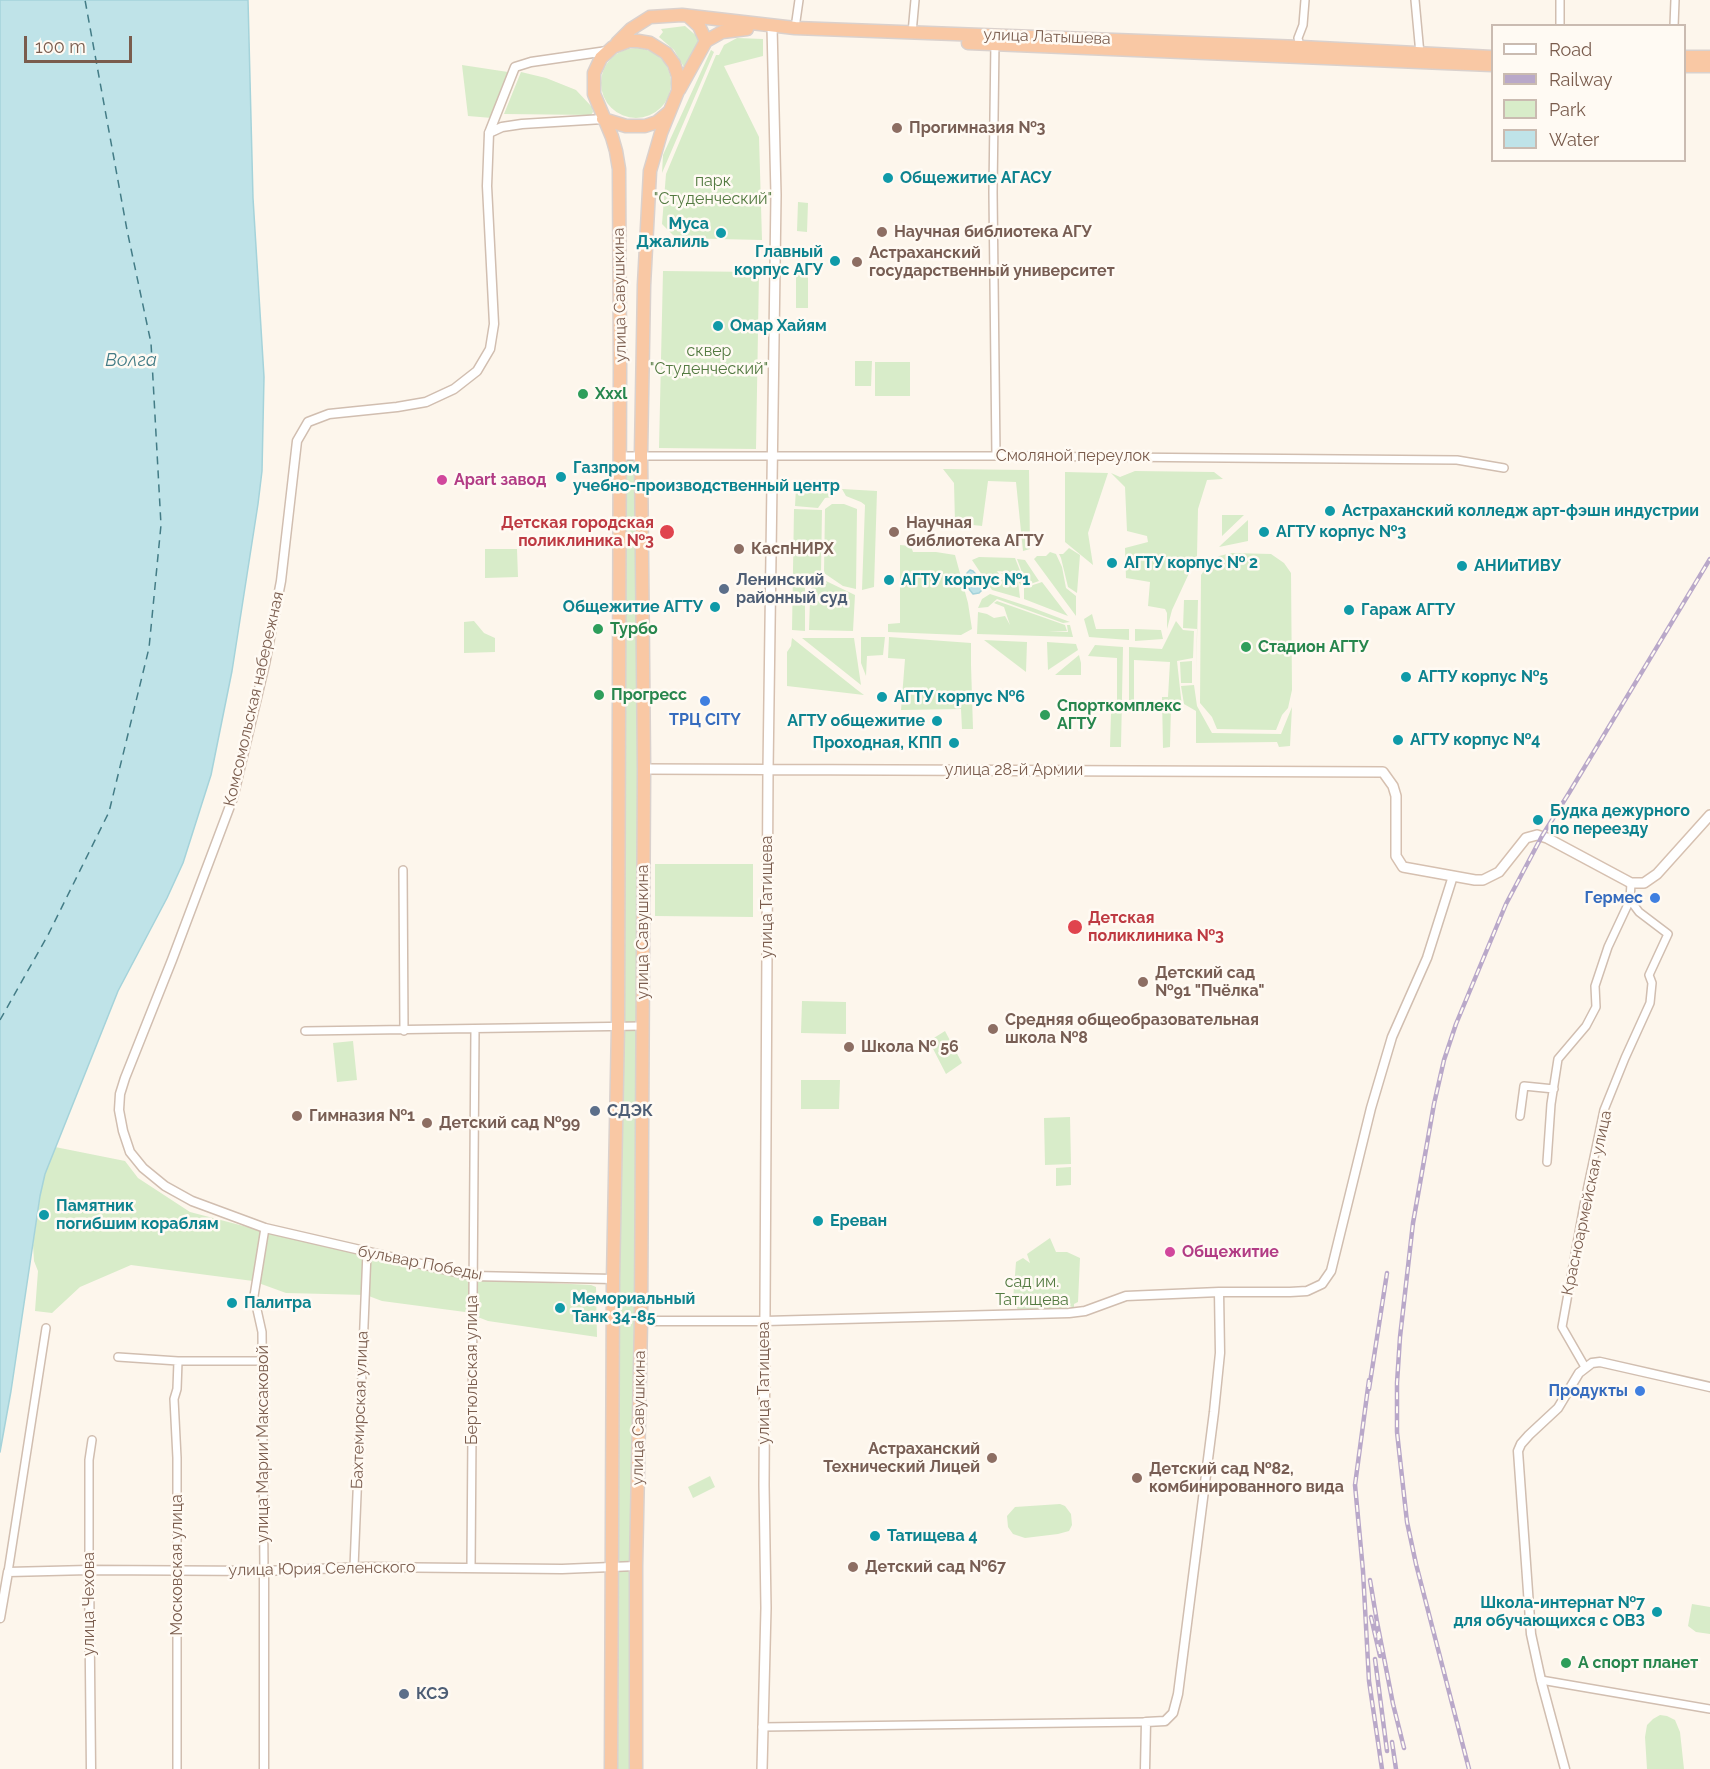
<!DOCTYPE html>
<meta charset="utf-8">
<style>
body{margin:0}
#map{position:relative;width:1710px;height:1769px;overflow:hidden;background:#fdf6ec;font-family:Raleway,sans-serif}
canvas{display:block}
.legend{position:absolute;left:1491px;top:24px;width:195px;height:138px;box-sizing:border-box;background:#fffaf3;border:2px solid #cabbb1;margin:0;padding:8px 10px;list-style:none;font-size:18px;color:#7a5c4d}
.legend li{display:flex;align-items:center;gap:12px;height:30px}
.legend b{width:30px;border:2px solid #cabbb1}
.scale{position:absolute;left:24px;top:36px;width:108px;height:27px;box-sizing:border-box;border:3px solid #7a5c4d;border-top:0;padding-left:8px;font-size:18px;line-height:21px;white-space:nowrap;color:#7a5c4d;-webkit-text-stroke:4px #fffaf3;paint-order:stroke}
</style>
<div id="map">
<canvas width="1710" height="1769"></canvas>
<ul class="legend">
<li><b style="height:8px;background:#fff"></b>Road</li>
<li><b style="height:8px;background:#b9a8c9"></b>Railway</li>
<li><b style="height:16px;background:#d8ecc9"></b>Park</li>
<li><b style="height:16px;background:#bfe3e8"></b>Water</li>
</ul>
<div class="scale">100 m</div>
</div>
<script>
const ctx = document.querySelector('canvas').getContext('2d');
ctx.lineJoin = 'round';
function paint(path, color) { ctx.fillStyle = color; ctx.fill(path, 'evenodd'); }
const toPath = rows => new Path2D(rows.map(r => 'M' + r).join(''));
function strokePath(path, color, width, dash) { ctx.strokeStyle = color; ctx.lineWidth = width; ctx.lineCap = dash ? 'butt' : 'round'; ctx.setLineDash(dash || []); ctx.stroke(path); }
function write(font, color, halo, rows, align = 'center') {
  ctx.font = font + ' Raleway,sans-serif'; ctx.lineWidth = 5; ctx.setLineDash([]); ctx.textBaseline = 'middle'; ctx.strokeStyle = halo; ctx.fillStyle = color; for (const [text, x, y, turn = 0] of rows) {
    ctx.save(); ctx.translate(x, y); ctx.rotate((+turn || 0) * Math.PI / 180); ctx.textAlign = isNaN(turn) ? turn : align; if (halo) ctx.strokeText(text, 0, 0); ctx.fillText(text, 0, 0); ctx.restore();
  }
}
paint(toPath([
 [685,26,699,38,699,45,685,69,674,50,659,37,663,32,661,29],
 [737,38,763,39,763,56,724,66,759,137,762,240,676,238,662,224,666,174,716,55,719,55,724,45],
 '601 83a35 35 0 1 1 70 0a35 35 0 1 1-70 0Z',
 [711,50,714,52,662,173,663,155],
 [462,65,508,72,492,118,468,116],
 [521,72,546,78,576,90,592,107,593,112,591,115,504,114],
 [798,202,808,203,807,232,797,231],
 [663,271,759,272,756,449,659,448],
 [796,271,808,271,808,308,796,308],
 [855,361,872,361,871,386,855,386],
 [875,362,910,362,910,396,875,396],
 [622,459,638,459,643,1026,636,1769,611,1769],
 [943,469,1029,470,1030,549,1023,551,1016,482,988,481,982,526,955,523,954,483],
 [1135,471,1214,472,1223,479,1207,480,1198,509,1197,556,1172,610,1167,629,1167,613,1165,609,1148,606,1150,582,1126,578,1125,548,1148,542,1147,536,1127,531,1125,487,1111,473,1120,477],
 [1065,472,1108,473,1088,533,1093,565,1065,542],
 [796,487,832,488,833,497,825,498,818,508,795,506],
 [842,489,877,491,874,587,862,590,865,505,861,502,846,496],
 [832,504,844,504,857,509,856,589,843,586,824,573,825,509],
 [794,509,822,510,821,574,809,579,805,588,805,631,792,630],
 [1222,515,1244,515,1222,536],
 [1248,520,1248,541,1219,547,1222,544],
 [900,545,911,546,913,552,936,552,955,555,968,603,972,629,961,635,888,632,888,624,900,623],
 [1069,548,1080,555,1077,593,1068,587,1061,558,1059,554,1063,554],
 [485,549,517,549,518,577,485,578],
 [1050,552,1056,554,1062,567,1066,588,1076,596,1076,616,1034,559,1037,556,1046,556],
 [1232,553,1271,554,1284,563,1291,573,1292,690,1288,708,1282,715,1276,730,1217,729,1212,717,1200,703,1201,575,1210,562,1219,556],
 [979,557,1015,558,1021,573,997,571,1003,580,1018,580,1017,577,1006,578,1001,573,1023,575,1017,559,1025,560,1039,581,1022,587,1018,581,1020,598,992,590,972,560],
 [826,581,855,595,853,631,809,630,810,599,822,602,828,598,829,595,823,600,817,599,812,595,811,589,817,582,823,582,827,584],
 [1042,582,1068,616,1024,599,1024,588],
 [990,594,1033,608,1070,622,1063,623,997,599,988,607,978,608,982,599],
 [1184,600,1198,600,1196,679,1197,629,1183,628],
 [997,601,1065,625,1067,631,1048,631,1068,632,1067,625,1070,625,1073,637,977,634,978,612,987,614,994,618,1005,616,1010,625,1004,607,994,603],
 [1092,614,1096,629,1129,629,1129,640,1089,637,1084,619],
 [474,621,484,633,495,638,495,652,464,653,464,622],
 [1176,621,1183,630,1194,631,1193,658,1177,661,1182,707,1171,707,1170,747,1163,748,1162,697,1168,697,1170,662,1134,660,1134,700,1129,700,1129,647,1162,649],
 [1135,629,1161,630,1163,639,1135,641],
 [861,637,885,637,883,655,867,656,866,676,861,663],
 [889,637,971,643,971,665,973,729,962,729,961,709,901,710,905,659,888,658],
 [792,638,856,689,864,695,787,686,787,652,791,646],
 [802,638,854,638,861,685],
 [984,640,1027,642,1026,672],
 [1047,642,1076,644,1078,650,1048,670],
 [1095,645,1123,647,1121,747,1110,747,1111,714,1117,703,1117,658,1088,656],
 [1079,655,1081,663,1081,675,1055,675],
 [1192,661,1192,683,1181,683,1180,662],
 [1194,685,1197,706,1212,733,1281,734,1292,707,1290,746,1279,747,1277,742,1196,743,1196,711,1184,704,1181,686],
 [655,864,753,864,753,917,655,916],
 [802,1001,846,1002,846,1034,801,1033],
 [945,1031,962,1063,946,1074,929,1041],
 [353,1041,357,1080,337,1082,333,1043],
 [801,1080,840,1080,839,1109,801,1109],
 [1070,1117,1071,1164,1045,1165,1044,1118],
 [55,1147,125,1161,138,1178,190,1212,259,1230,470,1279,591,1285,596,1287,597,1337,488,1321,465,1312,382,1301,366,1295,286,1293,253,1281,131,1265,80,1287,52,1313,35,1311,38,1271,34,1261,33,1245,40,1196,45,1174],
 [1071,1167,1071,1185,1056,1186,1056,1168],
 [1050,1238,1056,1252,1067,1252,1080,1258,1078,1302,1074,1304,1074,1308,1068,1305,1067,1310,1018,1310,1013,1300,1016,1262,1023,1258,1030,1263,1027,1254],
 [710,1476,715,1487,693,1498,688,1487],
 [1060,1504,1065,1506,1071,1514,1072,1525,1069,1531,1058,1534,1025,1538,1013,1534,1008,1527,1007,1516,1015,1507],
 [1692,1604,1710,1607,1710,1634,1696,1632,1688,1626],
 [1660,1715,1667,1716,1675,1720,1680,1732,1684,1769,1647,1769,1645,1737,1647,1725,1653,1719]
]), '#d8ecc9');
const water = toPath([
 [0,0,248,0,253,198,264,377,262,471,258,504,232,671,211,775,183,863,167,898,118,991,45,1174,40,1196,11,1391,0,1452,0,0],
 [970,570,973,571,984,584,984,588,979,593,973,594,969,589,966,580,967,573,970,570]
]);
paint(water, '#bfe3e8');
strokePath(water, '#a5d3da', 1.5);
strokePath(toPath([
 [0,1020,48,935,109,812,149,648,161,525,151,343,127,230,85,0]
]), '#437c86', 1.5, [8, 6]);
const minor = toPath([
 [1415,0,1420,54],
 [1560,0,1560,26],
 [1674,26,1675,0],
 [795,28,799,0],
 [912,33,915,0],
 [995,41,993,192,996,456],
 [1301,50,1298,38,1303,25,1305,0],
 [620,456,996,456,1457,460,1504,468],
 [403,870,404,1031],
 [305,1031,643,1026],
 [1520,1116,1524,1086,1554,1089],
 [1547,1162,1551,1104,1558,1059,1586,1026,1596,1007,1595,986,1608,947,1630,900],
 [118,1357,178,1361,262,1361],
 [1585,1367,1562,1327,1584,1205,1604,1110,1625,1058,1650,1003,1652,983,1649,975,1668,934,1639,912,1630,900,1631,883],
 [354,1567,367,1252],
 [471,1568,475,1029],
 [89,1570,89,1460,92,1440],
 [264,1571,262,1332,254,1296,265,1228],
 [8,1572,46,1328],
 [1541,1680,1710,1709],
 [762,1727,1146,1722],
 [177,1769,177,1458,174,1399,177,1389,178,1361]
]);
const tertiary = toPath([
 [607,51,531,62,515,67,513,72,489,133,487,186,494,324,490,349,477,371,454,389,426,402,397,407,329,414,308,422,297,441,281,581,265,664,233,798,172,960,125,1078,120,1094,119,1110,123,1131,130,1152,143,1168,165,1186,192,1201,265,1228,473,1276,613,1279],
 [489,133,502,127,522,124,603,119],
 [641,1321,765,1321,1069,1313,1085,1311,1126,1296,1219,1292,1290,1292,1307,1291,1322,1284,1331,1271,1371,1108,1392,1037,1427,958,1453,876],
 [89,1570,91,1769],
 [0,1618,8,1572,89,1570,264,1571,366,1567,562,1569,636,1566],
 [264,1769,264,1571],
 [1145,1769,1146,1722,1165,1721,1173,1713,1178,1694,1214,1412,1220,1353,1219,1292],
 [1565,1769,1541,1680,1531,1634,1518,1451,1521,1444,1529,1435,1558,1408,1579,1373,1592,1363,1600,1362,1710,1387]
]);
const secondary = toPath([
 [644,769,1383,772,1393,786,1396,796,1396,856,1403,867,1475,880,1483,880,1499,872,1526,838,1537,835,1547,838,1631,883,1644,883,1657,874,1710,815],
 [762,1769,766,1608,764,1485,768,770,776,195,772,26]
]);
const trunk = toPath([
 [688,16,699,26,706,41],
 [617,43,631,29,650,17,682,15,795,28,1301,47,1492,57],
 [968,43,1492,65],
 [1684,57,1710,57],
 [1684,66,1710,66],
 [679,90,706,41,722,32,747,29],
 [603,119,626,126,645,126,657,122,669,112],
 [611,1769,613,1279,618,1026,620,366,619,169,616,151,612,137,594,94,594,73,601,58,613,47,629,41,638,41,650,43,666,53,674,64,678,76,678,91,661,133,650,171,644,285,641,454,644,769,641,1321,636,1566,636,1769]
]);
strokePath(minor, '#d1beb0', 10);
strokePath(tertiary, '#d1beb0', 11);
strokePath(secondary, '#d6c0b0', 12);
strokePath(trunk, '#dad1cd', 15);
strokePath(minor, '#fff', 7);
strokePath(tertiary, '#fff', 8);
strokePath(secondary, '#fff', 9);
strokePath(trunk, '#f9c8a4', 12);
const rail = toPath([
 [1369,1380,1355,1485,1363,1571,1369,1681,1382,1769],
 [1369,1389,1387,1273],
 [1370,1580,1377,1622],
 [1371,1617,1380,1656,1377,1622,1393,1704,1404,1748],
 [1375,1659,1387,1751],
 [1392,1742,1396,1769],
 [1469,1769,1416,1564,1407,1522,1397,1432,1397,1383,1400,1337,1413,1223,1434,1104,1444,1060,1456,1024,1506,904,1542,836,1569,793,1710,559]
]);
strokePath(rail, '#b9a8c9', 4.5);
strokePath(rail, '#fffaf3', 2, [7]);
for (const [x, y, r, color] of [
 [897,128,6,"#8d6e63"],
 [888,178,6,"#0f9aa8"],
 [882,232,6,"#8d6e63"],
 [721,233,6,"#0f9aa8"],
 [835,261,6,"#0f9aa8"],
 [857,262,6,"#8d6e63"],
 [718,326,6,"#0f9aa8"],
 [583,394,6,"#2e9e5b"],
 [561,477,6,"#0f9aa8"],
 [442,480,6,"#d1479c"],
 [1330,511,6,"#0f9aa8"],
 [667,532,8,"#e0444e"],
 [894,532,6,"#8d6e63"],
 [1264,532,6,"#0f9aa8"],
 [739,549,6,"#8d6e63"],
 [1112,563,6,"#0f9aa8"],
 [1462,566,6,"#0f9aa8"],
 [889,580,6,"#0f9aa8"],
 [724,589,6,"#5c6f8a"],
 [715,607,6,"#0f9aa8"],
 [1349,610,6,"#0f9aa8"],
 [598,629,6,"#2e9e5b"],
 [1246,647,6,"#2e9e5b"],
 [1406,677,6,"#0f9aa8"],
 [599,695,6,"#2e9e5b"],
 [882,697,6,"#0f9aa8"],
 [705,701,6,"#3f7fe0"],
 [1045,715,6,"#2e9e5b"],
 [937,721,6,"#0f9aa8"],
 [1398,740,6,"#0f9aa8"],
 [954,743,6,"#0f9aa8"],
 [1538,820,6,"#0f9aa8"],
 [1655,898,6,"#3f7fe0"],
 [1075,927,8,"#e0444e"],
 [1143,982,6,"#8d6e63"],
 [993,1029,6,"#8d6e63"],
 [849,1047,6,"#8d6e63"],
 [595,1111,6,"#5c6f8a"],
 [297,1116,6,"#8d6e63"],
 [427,1123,6,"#8d6e63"],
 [44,1215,6,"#0f9aa8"],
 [818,1221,6,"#0f9aa8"],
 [1170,1252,6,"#d1479c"],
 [232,1303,6,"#0f9aa8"],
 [560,1308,6,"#0f9aa8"],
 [1640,1391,6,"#3f7fe0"],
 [992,1458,6,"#8d6e63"],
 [1137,1478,6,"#8d6e63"],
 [875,1536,6,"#0f9aa8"],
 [853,1567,6,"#8d6e63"],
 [1657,1612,6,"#0f9aa8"],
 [1566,1663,6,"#2e9e5b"],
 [404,1694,6,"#5c6f8a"]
]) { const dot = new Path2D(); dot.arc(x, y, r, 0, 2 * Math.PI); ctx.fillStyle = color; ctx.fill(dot); strokePath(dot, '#fffaf3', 2); }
write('16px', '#7a5c4d', '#fffaf3', [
 ["улица Латышева",1047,37,2],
 ["улица Савушкина",620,295,-91],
 ["Смоляной переулок",1073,456],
 ["Комсомольская набережная",254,699,-77],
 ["улица 28-й Армии",1014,770],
 ["улица Татищева",767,897,-90],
 ["улица Савушкина",643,932,-90],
 ["Красноармейская улица",1587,1203,-78],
 ["бульвар Победы",420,1263,11],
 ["Бертюльская улица",472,1370,-90],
 ["улица Татищева",764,1383,-90],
 ["Бахтемирская улица",360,1410,-88],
 ["улица Савушкина",639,1418,-89],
 ["улица Марии Максаковой",263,1444,-90],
 ["Московская улица",177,1565,-90],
 ["улица Юрия Селенского",322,1569,-1],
 ["улица Чехова",89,1604,-90]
]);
write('bold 16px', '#785e54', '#fffaf3', [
 ["Прогимназия №3",909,128],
 ["Научная библиотека АГУ",894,232],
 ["Астраханский",869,253],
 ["государственный университет",869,271],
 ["Научная",906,523],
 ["библиотека АГТУ",906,541],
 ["КаспНИРХ",751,549],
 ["Детский сад",1155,973],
 ["№91 \"Пчёлка\"",1155,991],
 ["Средняя общеобразовательная",1005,1020],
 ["школа №8",1005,1038],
 ["Школа № 56",861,1047],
 ["Гимназия №1",309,1116],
 ["Детский сад №99",439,1123],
 ["Астраханский",980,1449,"right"],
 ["Технический Лицей",980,1467,"right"],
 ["Детский сад №82,",1149,1469],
 ["комбинированного вида",1149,1487],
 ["Детский сад №67",865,1567]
], 'left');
write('bold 16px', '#0d838f', '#fffaf3', [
 ["Общежитие АГАСУ",900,178],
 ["Муса",709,224,"right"],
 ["Джалиль",709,242,"right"],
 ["Главный",823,252,"right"],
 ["корпус АГУ",823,270,"right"],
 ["Омар Хайям",730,326],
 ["Газпром",573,468],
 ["учебно-производственный центр",573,486],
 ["Астраханский колледж арт-фэшн индустрии",1342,511],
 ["АГТУ корпус №3",1276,532],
 ["АГТУ корпус № 2",1124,563],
 ["АНИиТИВУ",1474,566],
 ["АГТУ корпус №1",901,580],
 ["Общежитие АГТУ",703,607,"right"],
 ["Гараж АГТУ",1361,610],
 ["АГТУ корпус №5",1418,677],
 ["АГТУ корпус №6",894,697],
 ["АГТУ общежитие",925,721,"right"],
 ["АГТУ корпус №4",1410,740],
 ["Проходная, КПП",942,743,"right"],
 ["Будка дежурного",1550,811],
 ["по переезду",1550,829],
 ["Памятник",56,1206],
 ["погибшим кораблям",56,1224],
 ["Ереван",830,1221],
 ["Мемориальный",572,1299],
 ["Танк 34-85",572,1317],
 ["Палитра",244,1303],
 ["Татищева 4",887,1536],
 ["Школа-интернат №7",1645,1603,"right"],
 ["для обучающихся с ОВЗ",1645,1621,"right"]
], 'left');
write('16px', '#537a41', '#fffaf3', [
 ["парк",713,181],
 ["\"Студенческий\"",713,199],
 ["сквер",709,351],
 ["\"Студенческий\"",709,369],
 ["сад им.",1032,1282],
 ["Татищева",1032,1300]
]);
write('bold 16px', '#27864d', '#fffaf3', [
 ["Xxxl",595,394],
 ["Турбо",610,629],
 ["Стадион АГТУ",1258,647],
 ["Прогресс",611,695],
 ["Спорткомплекс",1057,706],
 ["АГТУ",1057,724],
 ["А спорт планет",1578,1663]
], 'left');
write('bold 16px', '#b23c85', '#fffaf3', [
 ["Apart завод",454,480],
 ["Общежитие",1182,1252]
], 'left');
write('bold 16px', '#be3a42', '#fffaf3', [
 ["Детская городская",654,523],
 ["поликлиника №3",654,541],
 ["Детская",1088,918,"left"],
 ["поликлиника №3",1088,936,"left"]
], 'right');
write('bold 16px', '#4e5e75', '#fffaf3', [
 ["Ленинский",736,580],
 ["районный суд",736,598],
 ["СДЭК",607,1111],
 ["КСЭ",416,1694]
], 'left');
write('bold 16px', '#366cbe', '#fffaf3', [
 ["ТРЦ CITY",705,720,"center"],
 ["Гермес",1643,898],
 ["Продукты",1628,1391]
], 'right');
write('italic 18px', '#437c86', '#fffaf3', [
 ["Волга",131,361]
]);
</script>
